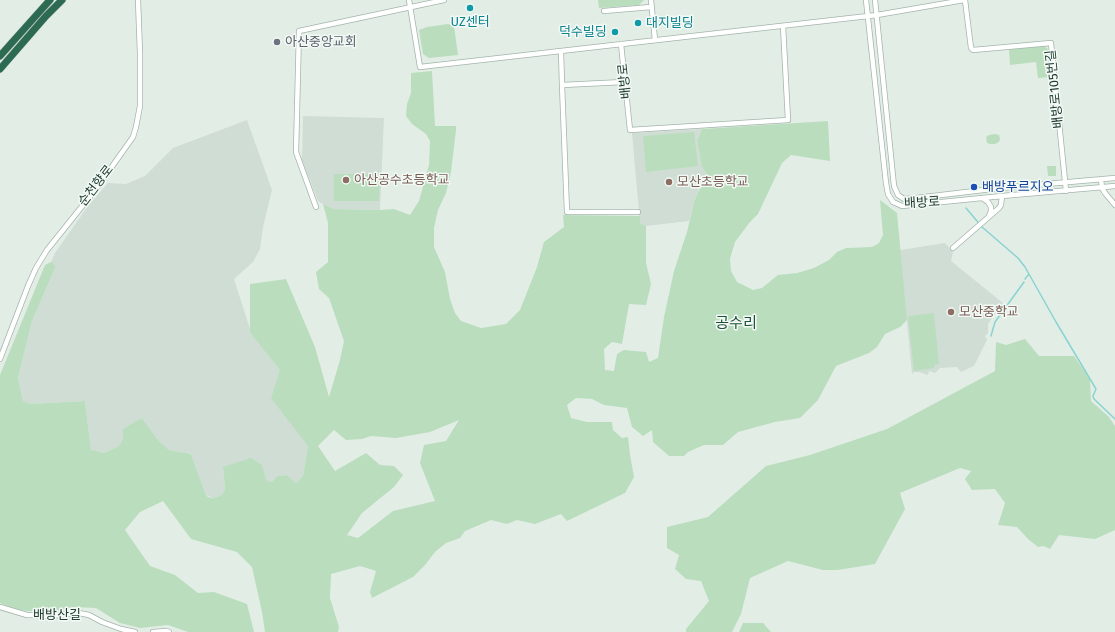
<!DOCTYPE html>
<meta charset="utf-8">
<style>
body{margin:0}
canvas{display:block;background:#e2ede6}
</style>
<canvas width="1115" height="632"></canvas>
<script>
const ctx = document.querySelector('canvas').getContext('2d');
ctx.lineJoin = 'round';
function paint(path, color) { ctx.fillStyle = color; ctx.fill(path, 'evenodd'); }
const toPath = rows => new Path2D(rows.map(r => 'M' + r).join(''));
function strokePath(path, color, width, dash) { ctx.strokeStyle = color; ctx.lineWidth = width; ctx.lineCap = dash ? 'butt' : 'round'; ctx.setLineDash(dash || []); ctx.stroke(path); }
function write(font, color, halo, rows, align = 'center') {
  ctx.font = font + ' "Fira Sans","Noto Sans KR",sans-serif'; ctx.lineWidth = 3; ctx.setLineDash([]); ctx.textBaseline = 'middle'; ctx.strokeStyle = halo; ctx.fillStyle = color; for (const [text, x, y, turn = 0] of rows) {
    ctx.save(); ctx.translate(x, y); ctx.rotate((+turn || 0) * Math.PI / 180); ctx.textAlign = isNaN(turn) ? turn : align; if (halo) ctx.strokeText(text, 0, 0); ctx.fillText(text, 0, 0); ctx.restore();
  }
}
paint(toPath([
 [303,116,384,118,380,210,334,209,323,204,318,201,302,160],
 [247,120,272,190,263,227,260,249,253,262,234,279,251,332,266,353,280,370,308,446,303,476,296,483,287,475,277,476,272,482,223,467,225,489,222,495,213,498,206,495,191,454,169,450,158,440,142,418,123,439,119,446,104,453,91,451,85,401,30,404,23,401,18,378,32,321,56,266,51,262,55,253,88,206,108,183,126,184,145,176,173,148],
 [702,129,697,141,702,167,706,173,703,178,694,202,689,221,646,226,640,223,632,133],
 [945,243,953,252,951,261,1003,303,988,324,988,333,985,336,987,340,974,366,961,372,957,367,940,368,935,373,929,371,928,375,919,372,914,372,912,374,900,250]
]), '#d0ddd5');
paint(toPath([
 [598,0,644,0,639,5,599,8],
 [448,24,454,26,458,55,429,58,423,54,419,30,427,27],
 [1044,46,1048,49,1050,77,1038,78,1036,62,1010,65,1009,49],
 [432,71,435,126,456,126,456,130,451,172,446,193,438,210,434,228,434,247,445,272,450,299,455,313,461,321,481,328,506,324,520,310,537,267,544,242,564,227,563,215,640,216,640,223,646,226,646,263,651,284,646,305,629,304,622,344,612,342,604,349,605,370,614,371,617,354,624,350,646,352,649,362,658,358,664,317,674,271,687,232,694,202,706,173,702,167,697,141,702,129,828,121,830,161,791,155,782,163,758,214,750,222,735,242,730,259,731,271,737,282,753,290,762,288,778,275,797,273,814,268,829,260,837,252,846,248,872,247,879,243,883,235,880,200,897,213,907,320,900,327,885,334,877,347,869,353,836,366,818,400,800,418,775,422,738,432,723,445,704,445,688,452,684,456,669,456,653,442,652,430,643,436,632,427,627,408,604,405,592,399,576,398,567,405,571,418,587,422,612,422,613,430,622,438,628,437,630,455,634,477,625,493,567,521,561,514,535,524,517,520,507,524,491,520,465,531,460,538,446,543,435,552,425,565,413,577,372,598,370,592,376,571,360,566,331,574,330,598,339,627,338,632,265,632,262,612,252,567,237,552,191,539,163,501,140,512,125,530,150,566,175,575,198,593,214,592,247,604,254,632,188,632,168,625,140,628,120,623,96,608,73,607,55,611,27,611,15,609,0,603,0,375,45,265,51,262,56,266,32,321,18,378,23,401,30,404,85,401,91,450,104,453,119,446,123,439,123,429,142,418,158,440,169,450,191,454,206,495,208,497,213,498,222,495,225,489,223,467,251,458,262,465,266,480,272,482,277,476,287,475,296,483,303,476,308,446,271,398,280,370,266,353,250,332,250,284,286,279,315,347,329,397,340,360,344,341,329,298,319,289,316,272,328,262,328,223,323,204,334,209,380,210,394,209,410,215,419,201,429,165,430,141,426,134,412,124,406,116,407,104,411,93,411,73],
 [459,420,446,441,424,445,420,463,435,501,393,511,358,538,347,535,362,513,394,487,403,475,394,466,380,465,366,453,335,471,318,446,334,430,346,440,362,439,371,436,396,438,430,432],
 [694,132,698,166,646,172,643,136],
 [995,134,999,135,1000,139,999,142,995,144,990,144,987,143,986,137,989,135],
 [1047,166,1056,166,1056,176,1048,176],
 [334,174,380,174,379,201,334,201],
 [934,313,939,364,934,365,934,368,914,371,908,316],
 [1025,339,1039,356,1074,356,1090,379,1091,401,1109,417,1115,426,1115,530,1095,539,1059,535,1050,549,1044,546,1038,547,1028,539,1017,527,998,525,1005,503,995,489,972,490,965,479,971,471,960,468,900,493,905,509,875,564,838,570,823,570,788,561,750,578,741,614,732,632,686,632,686,629,709,601,701,581,686,579,675,569,679,555,667,548,667,527,708,517,766,466,810,455,887,429,995,371,996,342,1006,345],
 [743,623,763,623,771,632,739,632]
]), '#badebd');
strokePath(toPath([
 [966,208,982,227,1018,258,1025,267,1056,322,1096,389,1093,396,1094,399,1115,419],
 [1025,279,1029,274],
 [991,336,995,322,1024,282]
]), '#89d3d0', 1.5);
const minor = toPath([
 [409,0,420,67,877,15,964,0],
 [651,0,655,40],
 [866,0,886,183,888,194,893,202,902,206,1002,196,1115,186],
 [875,0,894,186,898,195,904,199,916,198,1000,188,1115,178],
 [965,0,971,48,973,50,1051,43,1066,191],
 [604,11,651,7],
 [621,44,630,130,788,120,783,26],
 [561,51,562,85],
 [624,82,562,85,567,212,638,212],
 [1101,179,1102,188,1105,193,1115,205],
 [982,198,988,202,991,207,991,211,989,216],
 [316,207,296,152,299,31,444,0],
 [953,248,999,208,1001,205,1002,196],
 [0,359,28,286,36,268,47,250,96,189,133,137,136,127,140,106,140,53,138,0],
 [0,607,27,615,50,616,79,613,89,615,102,622,121,629,135,632],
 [153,632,166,631,169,632]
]);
const highway = toPath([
 [0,56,50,0],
 [0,69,46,16,62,0]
]);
strokePath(minor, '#a4b5ac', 6);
strokePath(highway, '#c1c9c5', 8);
strokePath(minor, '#fff', 4.5);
strokePath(highway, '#2c6b52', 7);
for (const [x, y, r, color] of [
 [470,8,4,"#0f9aa8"],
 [638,23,4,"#0f9aa8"],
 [615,32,4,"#0f9aa8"],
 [277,42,4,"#6b7280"],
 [346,180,4,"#8d6e63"],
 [669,182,4,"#8d6e63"],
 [974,187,4,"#1a4fb4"],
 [951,312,4,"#8d6e63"]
]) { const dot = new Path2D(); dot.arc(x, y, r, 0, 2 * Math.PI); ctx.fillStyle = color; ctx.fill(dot); strokePath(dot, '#f3f9f5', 1.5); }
write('13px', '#0d838f', '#f3f9f5', [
 ["UZ센터",470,22],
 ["대지빌딩",646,23,"left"],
 ["덕수빌딩",607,32,"right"]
]);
write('13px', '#5b616d', '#f3f9f5', [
 ["아산중앙교회",285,42]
], 'left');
write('13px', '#213e31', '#f3f9f5', [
 ["배방로",625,81,-96],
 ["배방로105번길",1055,89,-96],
 ["순천향로",96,186,-52],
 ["배방로",922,203,-3],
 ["배방산길",57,615]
]);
write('13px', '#785e54', '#f3f9f5', [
 ["아산공수초등학교",354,180],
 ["모산초등학교",677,182],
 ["모산중학교",959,312]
], 'left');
write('13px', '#164399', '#f3f9f5', [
 ["배방푸르지오",982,187]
], 'left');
write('15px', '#1d513a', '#f3f9f5', [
 ["공수리",736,324]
]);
</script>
